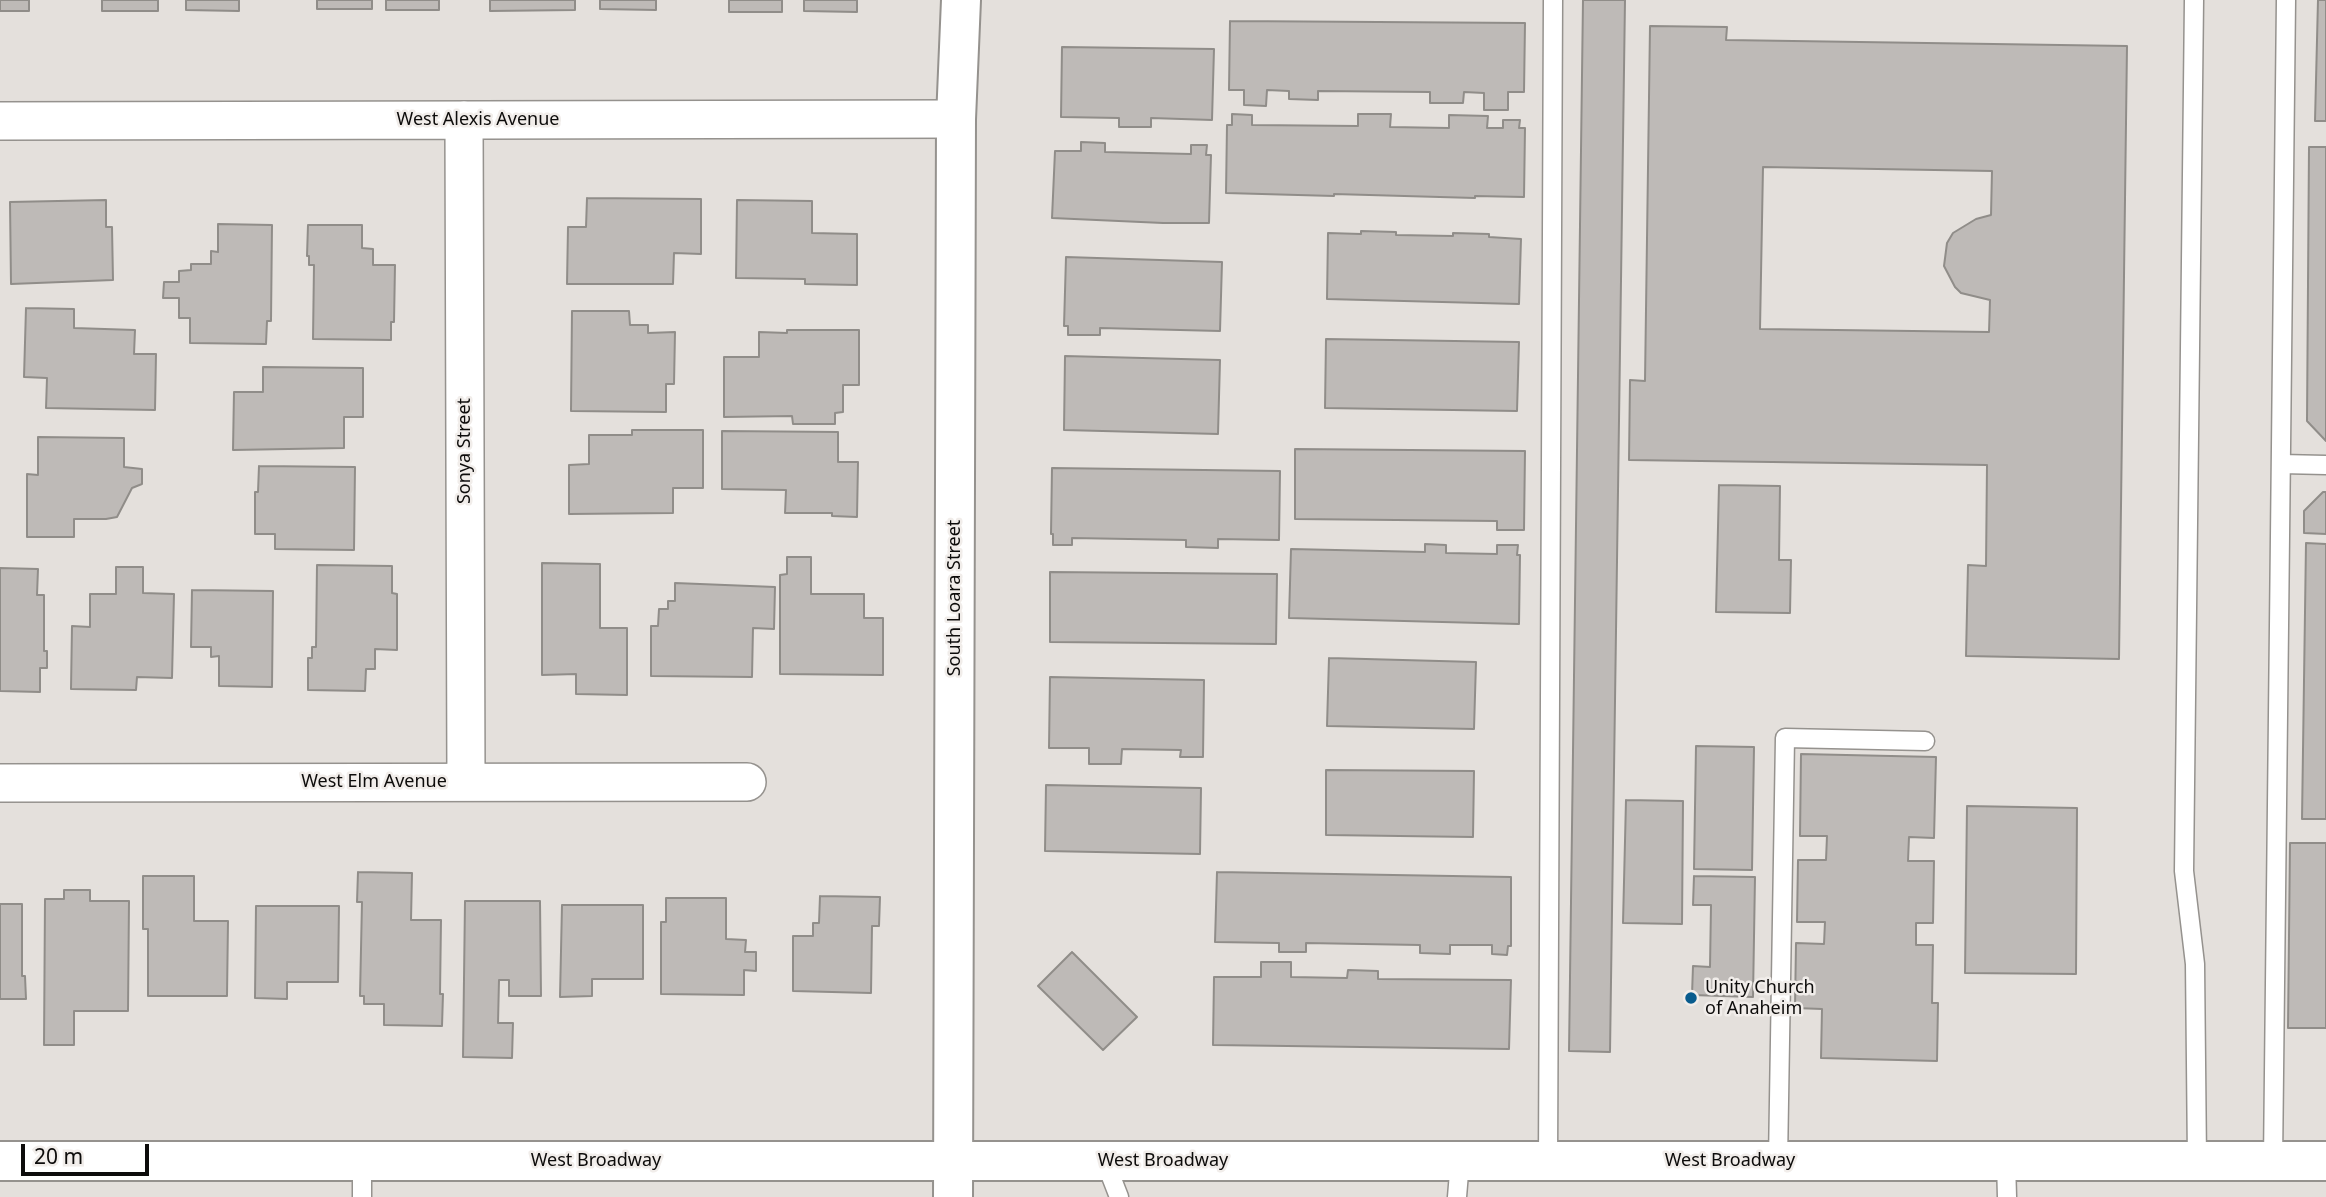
<!DOCTYPE html>
<html>
<head>
<meta charset="utf-8">
<style>
  body { margin:0 }
  #map { position:relative; width:2326px; height:1197px; overflow:hidden; background:#e4e0dc; font-family:"Noto Sans",sans-serif }
  canvas { display:block }
  .scale { position:absolute; left:21px; top:1144px; width:128px; height:32px; box-sizing:border-box; border:4px solid #0d0c0b; border-top:0; padding-left:9px; font-size:21px; line-height:24px; white-space:nowrap; color:#0d0c0b; -webkit-text-stroke:5px #f1edea; paint-order:stroke }
</style>
</head>
<body>
<div id="map">
<canvas width="2326" height="1197"></canvas>
<div class="scale">20 m</div>
</div>
<script>
const ctx = document.querySelector('canvas').getContext('2d');
ctx.lineJoin = 'round';
function paint(path, color) { ctx.fillStyle = color; ctx.fill(path, 'evenodd'); }
const shape = rows => new Path2D(rows.map(r => 'M' + r).join(''));
function strokePath(path, color, width, dash) { ctx.strokeStyle = color; ctx.lineWidth = width; ctx.lineCap = dash ? 'butt' : 'round'; ctx.setLineDash(dash || []); ctx.stroke(path); }
function label(font, color, halo, rows, align = 'center') {
  ctx.font = font + ' "Noto Sans",sans-serif'; ctx.lineWidth = 5; ctx.setLineDash([]); ctx.textBaseline = 'middle'; ctx.strokeStyle = halo; ctx.fillStyle = color; for (const [text, x, y, turn = 0] of rows) {
    ctx.save(); ctx.translate(x, y); ctx.rotate((+turn || 0) * Math.PI / 180); ctx.textAlign = isNaN(turn) ? turn : align; if (halo) ctx.strokeText(text, 0, 0); ctx.fillText(text, 0, 0); ctx.restore();
  }
}
const building = shape([
  [0,0,29,0,29,11,0,11,0,0],
  [102,0,158,0,158,11,102,11,102,0],
  [186,0,239,0,239,11,186,10,186,0],
  [317,0,372,0,372,9,317,9,317,0],
  [386,0,439,0,439,10,386,10,386,0],
  [490,0,575,0,575,10,490,11,490,0],
  [600,0,656,0,656,10,600,9,600,0],
  [729,0,782,0,782,12,729,12,729,0],
  [804,0,857,0,857,12,804,11,804,0],
  [1583,0,1625,0,1610,1052,1569,1051,1583,0],
  [2318,0,2326,0,2326,121,2315,121,2318,0],
  [1230,21,1525,23,1524,92,1508,92,1508,110,1484,110,1484,93,1464,92,1463,103,1430,103,1430,92,1318,91,1318,100,1289,99,1289,91,1267,90,1266,106,1244,105,1244,90,1229,90,1230,21],
  [1650,26,1727,27,1726,40,2127,46,2119,659,1966,656,1968,565,1986,566,1987,465,1629,460,1630,380,1645,381,1650,26],
  [1763,167,1992,171,1991,215,1976,219,1953,233,1947,243,1944,266,1955,287,1961,293,1990,300,1989,332,1760,329,1763,167],
  [1062,47,1214,49,1212,120,1151,118,1151,127,1119,127,1119,118,1061,117,1062,47],
  [1232,114,1252,115,1252,125,1358,126,1358,114,1391,114,1390,127,1449,128,1449,115,1488,116,1487,128,1503,128,1503,120,1520,120,1519,128,1525,128,1524,197,1475,196,1475,198,1334,194,1334,196,1226,193,1227,125,1232,125,1232,114],
  [1081,142,1105,143,1105,152,1191,154,1191,145,1207,145,1206,155,1211,155,1209,223,1163,223,1052,218,1055,151,1081,151,1081,142],
  [2309,147,2326,147,2326,441,2307,421,2309,147],
  [587,198,701,199,701,254,674,253,673,284,567,284,568,227,586,227,587,198],
  [106,200,106,227,112,227,113,280,11,284,10,202,106,200],
  [737,200,812,201,812,233,857,234,857,285,805,284,805,279,736,278,737,200],
  [218,224,272,225,271,321,267,321,266,344,190,343,190,318,179,318,179,298,163,298,164,282,179,282,179,271,191,270,191,264,211,264,211,251,218,252,218,224],
  [308,225,362,225,362,248,373,249,373,265,395,265,394,322,391,322,391,340,313,339,314,265,309,265,309,256,307,256,308,225],
  [1361,231,1396,232,1396,235,1453,236,1453,233,1489,234,1489,237,1521,239,1519,304,1327,299,1328,233,1361,234,1361,231],
  [1066,257,1222,262,1220,331,1100,328,1100,335,1068,335,1068,326,1064,326,1066,257],
  [26,308,74,309,74,328,135,330,134,354,156,354,155,410,46,408,47,378,24,377,26,308],
  [572,311,629,311,630,325,648,325,648,333,675,332,674,384,666,384,666,412,571,411,572,311],
  [787,330,859,330,859,385,843,385,843,412,835,413,835,424,793,424,792,416,724,417,724,357,759,357,759,332,787,333,787,330],
  [1326,339,1519,342,1517,411,1325,408,1326,339],
  [1065,356,1220,360,1218,434,1064,430,1065,356],
  [263,367,363,368,363,417,344,417,344,448,233,450,234,392,263,392,263,367],
  [632,430,703,430,703,488,673,488,673,513,569,514,569,465,589,464,589,435,632,435,632,430],
  [722,431,838,432,838,462,858,462,857,517,832,516,832,513,785,513,786,490,722,489,722,431],
  [38,437,124,438,124,467,142,469,142,484,132,488,117,517,106,519,74,519,74,537,27,537,27,474,38,475,38,437],
  [1295,449,1525,451,1524,530,1497,530,1497,521,1295,519,1295,449],
  [259,466,355,467,354,550,275,549,275,534,255,534,255,492,258,492,259,466],
  [1052,468,1280,471,1279,540,1218,539,1218,548,1186,547,1186,540,1072,538,1072,545,1053,545,1053,534,1051,534,1052,468],
  [1719,485,1780,486,1779,560,1791,560,1790,613,1716,612,1719,485],
  [2323,492,2326,492,2326,534,2304,533,2304,511,2323,492],
  [2306,543,2326,544,2326,819,2302,819,2306,543],
  [1425,544,1446,545,1446,553,1497,554,1497,545,1518,545,1517,555,1520,555,1519,624,1289,618,1291,549,1425,552,1425,544],
  [787,557,811,557,811,594,864,594,864,618,883,618,883,675,780,674,780,575,787,574,787,557],
  [542,563,600,564,600,628,627,628,627,695,576,694,576,674,542,675,542,563],
  [317,565,392,566,392,593,397,594,397,650,375,649,375,669,366,669,365,691,308,690,308,658,312,658,312,647,316,647,317,565],
  [116,567,143,567,143,593,174,594,172,678,137,677,136,690,71,689,72,626,90,627,90,594,116,594,116,567],
  [0,568,38,569,37,595,44,595,44,651,47,651,47,668,40,668,40,692,0,691,0,568],
  [1050,572,1277,574,1276,644,1050,642,1050,572],
  [675,583,775,587,774,629,753,628,752,677,651,676,651,626,658,626,659,609,668,609,668,601,675,601,675,583],
  [192,590,273,591,272,687,219,686,219,656,211,657,211,647,191,647,192,590],
  [1329,658,1476,662,1474,729,1327,726,1329,658],
  [1050,677,1204,680,1203,757,1180,757,1181,750,1122,749,1121,764,1089,764,1089,748,1049,748,1050,677],
  [1696,746,1754,747,1752,870,1694,869,1696,746],
  [1801,754,1936,757,1934,838,1909,837,1908,861,1934,861,1933,923,1916,923,1916,945,1933,945,1932,1003,1938,1003,1937,1061,1821,1058,1822,1009,1795,1008,1796,943,1824,944,1825,922,1797,922,1798,860,1826,860,1827,836,1800,836,1801,754],
  [1326,770,1474,771,1473,837,1326,835,1326,770],
  [1046,785,1201,788,1200,854,1045,851,1046,785],
  [1626,800,1683,801,1682,924,1623,923,1626,800],
  [1967,806,2077,808,2076,974,1965,973,1967,806],
  [2290,843,2326,843,2326,1028,2288,1028,2290,843],
  [358,872,412,873,411,920,441,920,440,994,443,994,442,1026,384,1025,384,1004,364,1004,364,996,360,996,362,902,357,902,358,872],
  [1217,872,1511,877,1511,946,1508,946,1507,955,1492,954,1492,945,1450,945,1450,954,1420,953,1420,945,1306,943,1306,952,1279,952,1279,943,1215,942,1217,872],
  [143,876,194,876,194,921,228,921,227,996,148,996,148,929,143,929,143,876],
  [1694,876,1755,877,1753,997,1692,995,1693,966,1710,967,1711,905,1693,905,1694,876],
  [64,890,90,890,90,901,129,901,128,1011,74,1011,74,1045,44,1045,45,899,64,899,64,890],
  [820,896,880,897,879,926,872,926,871,993,793,991,793,936,813,936,813,923,819,923,820,896],
  [666,898,726,898,726,939,746,940,745,952,756,952,756,971,744,970,744,995,661,994,661,922,666,922,666,898],
  [465,901,540,901,541,996,509,996,509,980,499,980,498,1023,513,1023,512,1058,463,1057,465,901],
  [0,904,22,904,22,976,25,976,26,999,0,999,0,904],
  [562,905,643,905,643,979,592,979,592,996,560,997,562,905],
  [256,906,339,906,338,982,287,982,287,999,255,998,256,906],
  [1072,952,1137,1017,1103,1050,1038,986,1072,952],
  [1261,962,1291,962,1291,977,1347,978,1348,970,1378,971,1378,979,1511,980,1509,1049,1213,1045,1214,977,1261,977,1261,962]
]);
paint(building, '#bebab7');
strokePath(building, '#908d89', 2);
const service = shape([
  [2194,0,2184,871,2195,964,2197,1161],
  [2281,464,2326,465],
  [362,1161,362,1197],
  [1105,1161,1119,1197],
  [1548,1161,1553,0],
  [1778,1161,1785,738,1925,741],
  [2006,1161,2007,1197],
  [2273,1161,2286,0],
  [1457,1197,1460,1161]
]);
const minor = shape([
  [464,120,466,782],
  [0,121,956,119],
  [0,783,747,782]
]);
const tertiary = shape([
  [953,1197,956,119,961,0]
]);
const secondary = shape([
  [0,1161,2326,1161]
]);
strokePath(service, '#95928e', 21);
strokePath(minor, '#95928e', 40);
strokePath(tertiary, '#95928e', 42);
strokePath(secondary, '#95928e', 42);
strokePath(service, '#fff', 18);
strokePath(minor, '#fff', 37);
strokePath(tertiary, '#fff', 38);
strokePath(secondary, '#fff', 38);
for (const [x, y, r, color] of [
  [1691,998,7,"#085b8d"]
]) { const dot = new Path2D(); dot.arc(x, y, r, 0, 2 * Math.PI); ctx.fillStyle = color; ctx.fill(dot); strokePath(dot, '#f1edea', 2.5); }
label('18px', '#0d0c0b', '#f1edea', [
  ["West Alexis Avenue",478,120],
  ["Sonya Street",465,451,-90],
  ["South Loara Street",955,598,-90],
  ["West Elm Avenue",374,782],
  ["West Broadway",596,1161],
  ["West Broadway",1163,1161],
  ["West Broadway",1730,1161]
]);
label('18px', '#0d0c0b', '#f1edea', [
  ["Unity Church",1705,988],
  ["of Anaheim",1705,1009]
], 'left');
</script>
</body>
</html>
